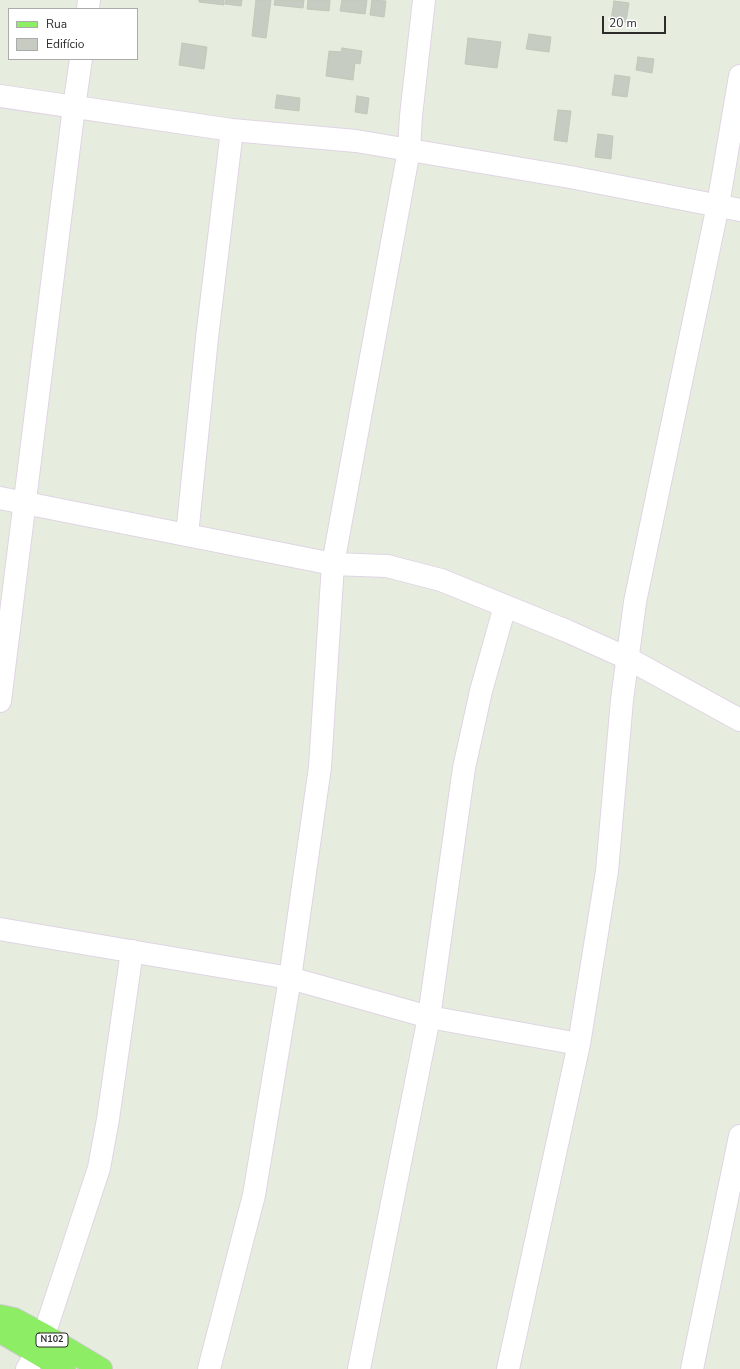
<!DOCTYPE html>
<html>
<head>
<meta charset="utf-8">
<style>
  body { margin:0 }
  #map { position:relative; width:740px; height:1369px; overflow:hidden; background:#e6eddf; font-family:"Nunito Sans",sans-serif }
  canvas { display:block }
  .legend { position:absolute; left:8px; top:8px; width:130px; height:52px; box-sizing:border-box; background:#fff; border:1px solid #ababab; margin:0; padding:5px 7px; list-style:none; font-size:12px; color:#2c2c2c }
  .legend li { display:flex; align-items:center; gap:8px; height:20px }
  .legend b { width:20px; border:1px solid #ababab }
  .scale { position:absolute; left:602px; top:16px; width:64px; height:18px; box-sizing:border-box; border:2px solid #2c2c2c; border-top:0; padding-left:5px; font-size:12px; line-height:14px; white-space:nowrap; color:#2c2c2c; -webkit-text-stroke:3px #fff; paint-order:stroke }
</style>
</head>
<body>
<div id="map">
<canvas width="740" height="1369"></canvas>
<ul class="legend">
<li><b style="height:5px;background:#8ded64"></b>Rua</li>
<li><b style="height:11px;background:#c6ccc1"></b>Edifício</li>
</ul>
<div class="scale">20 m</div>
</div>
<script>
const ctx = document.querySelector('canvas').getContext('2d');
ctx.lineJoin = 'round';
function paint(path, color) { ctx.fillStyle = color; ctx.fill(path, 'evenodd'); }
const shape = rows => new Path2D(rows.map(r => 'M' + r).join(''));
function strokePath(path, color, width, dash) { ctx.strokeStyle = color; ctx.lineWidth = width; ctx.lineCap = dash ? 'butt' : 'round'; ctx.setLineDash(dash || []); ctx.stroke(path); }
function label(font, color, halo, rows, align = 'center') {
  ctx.font = font + ' "Nunito Sans",sans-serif'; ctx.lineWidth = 4; ctx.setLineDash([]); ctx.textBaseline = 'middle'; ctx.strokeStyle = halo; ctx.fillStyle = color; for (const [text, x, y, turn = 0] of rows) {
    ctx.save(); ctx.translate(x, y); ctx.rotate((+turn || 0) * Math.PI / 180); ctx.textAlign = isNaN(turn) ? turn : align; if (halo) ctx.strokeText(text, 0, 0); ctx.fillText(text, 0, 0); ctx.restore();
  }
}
const building = shape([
  [199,0,224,0,224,5,199,2,199,0],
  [226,0,242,0,241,6,225,4,226,0],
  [256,0,271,0,266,38,252,36,256,0],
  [275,0,304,0,303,8,274,5,275,0],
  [308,0,330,0,329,11,307,9,308,0],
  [342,0,367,0,365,14,340,11,342,0],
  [372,0,386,1,384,17,370,15,372,0],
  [614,1,629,3,626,22,611,20,614,1],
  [529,34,551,37,549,52,526,49,529,34],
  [468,38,501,42,497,68,465,64,468,38],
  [182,43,207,47,204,69,179,65,182,43],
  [342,48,362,51,360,64,355,63,353,80,326,76,329,51,341,52,342,48],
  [638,57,654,59,652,73,636,70,638,57],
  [615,75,630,77,627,97,612,95,615,75],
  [277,95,300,98,299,111,275,108,277,95],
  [357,96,369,98,367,114,355,112,357,96],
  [558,110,571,111,567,142,554,140,558,110],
  [598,134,613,136,611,159,595,157,598,134]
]);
paint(building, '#c6ccc1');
strokePath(building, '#bfc9b8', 1);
const minor = shape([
  [88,9,89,0],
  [0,96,232,130,356,141,570,177,740,210],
  [0,498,333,564,387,566,441,580,567,631,627,658,740,720],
  [187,535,207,338,232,130],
  [0,701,74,107,81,59],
  [0,929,290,978,429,1017,579,1044],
  [27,1369,37,1353,44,1335,99,1168,108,1119,132,951],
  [209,1369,254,1195,290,978,320,767,333,564,409,150,411,116,424,0],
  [359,1369,429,1017,464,768,481,691,505,606],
  [508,1369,579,1044,607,871,622,700,635,602,718,205,740,76],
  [692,1369,740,1136]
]);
const primary = shape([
  [0,1316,14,1319,44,1335,101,1369],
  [0,1330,6,1335,64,1369]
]);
strokePath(minor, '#e0d4e4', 24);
strokePath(primary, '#ccc', 24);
strokePath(minor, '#fff', 22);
strokePath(primary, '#8ded64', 22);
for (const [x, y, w] of [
  [52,1340,32]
]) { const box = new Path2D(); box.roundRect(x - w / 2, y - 7, w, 14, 3); ctx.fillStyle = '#fff'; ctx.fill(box); strokePath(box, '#2c2c2c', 1); }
label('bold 9px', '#2c2c2c', null, [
  ["N102",52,1340]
]);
</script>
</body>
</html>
